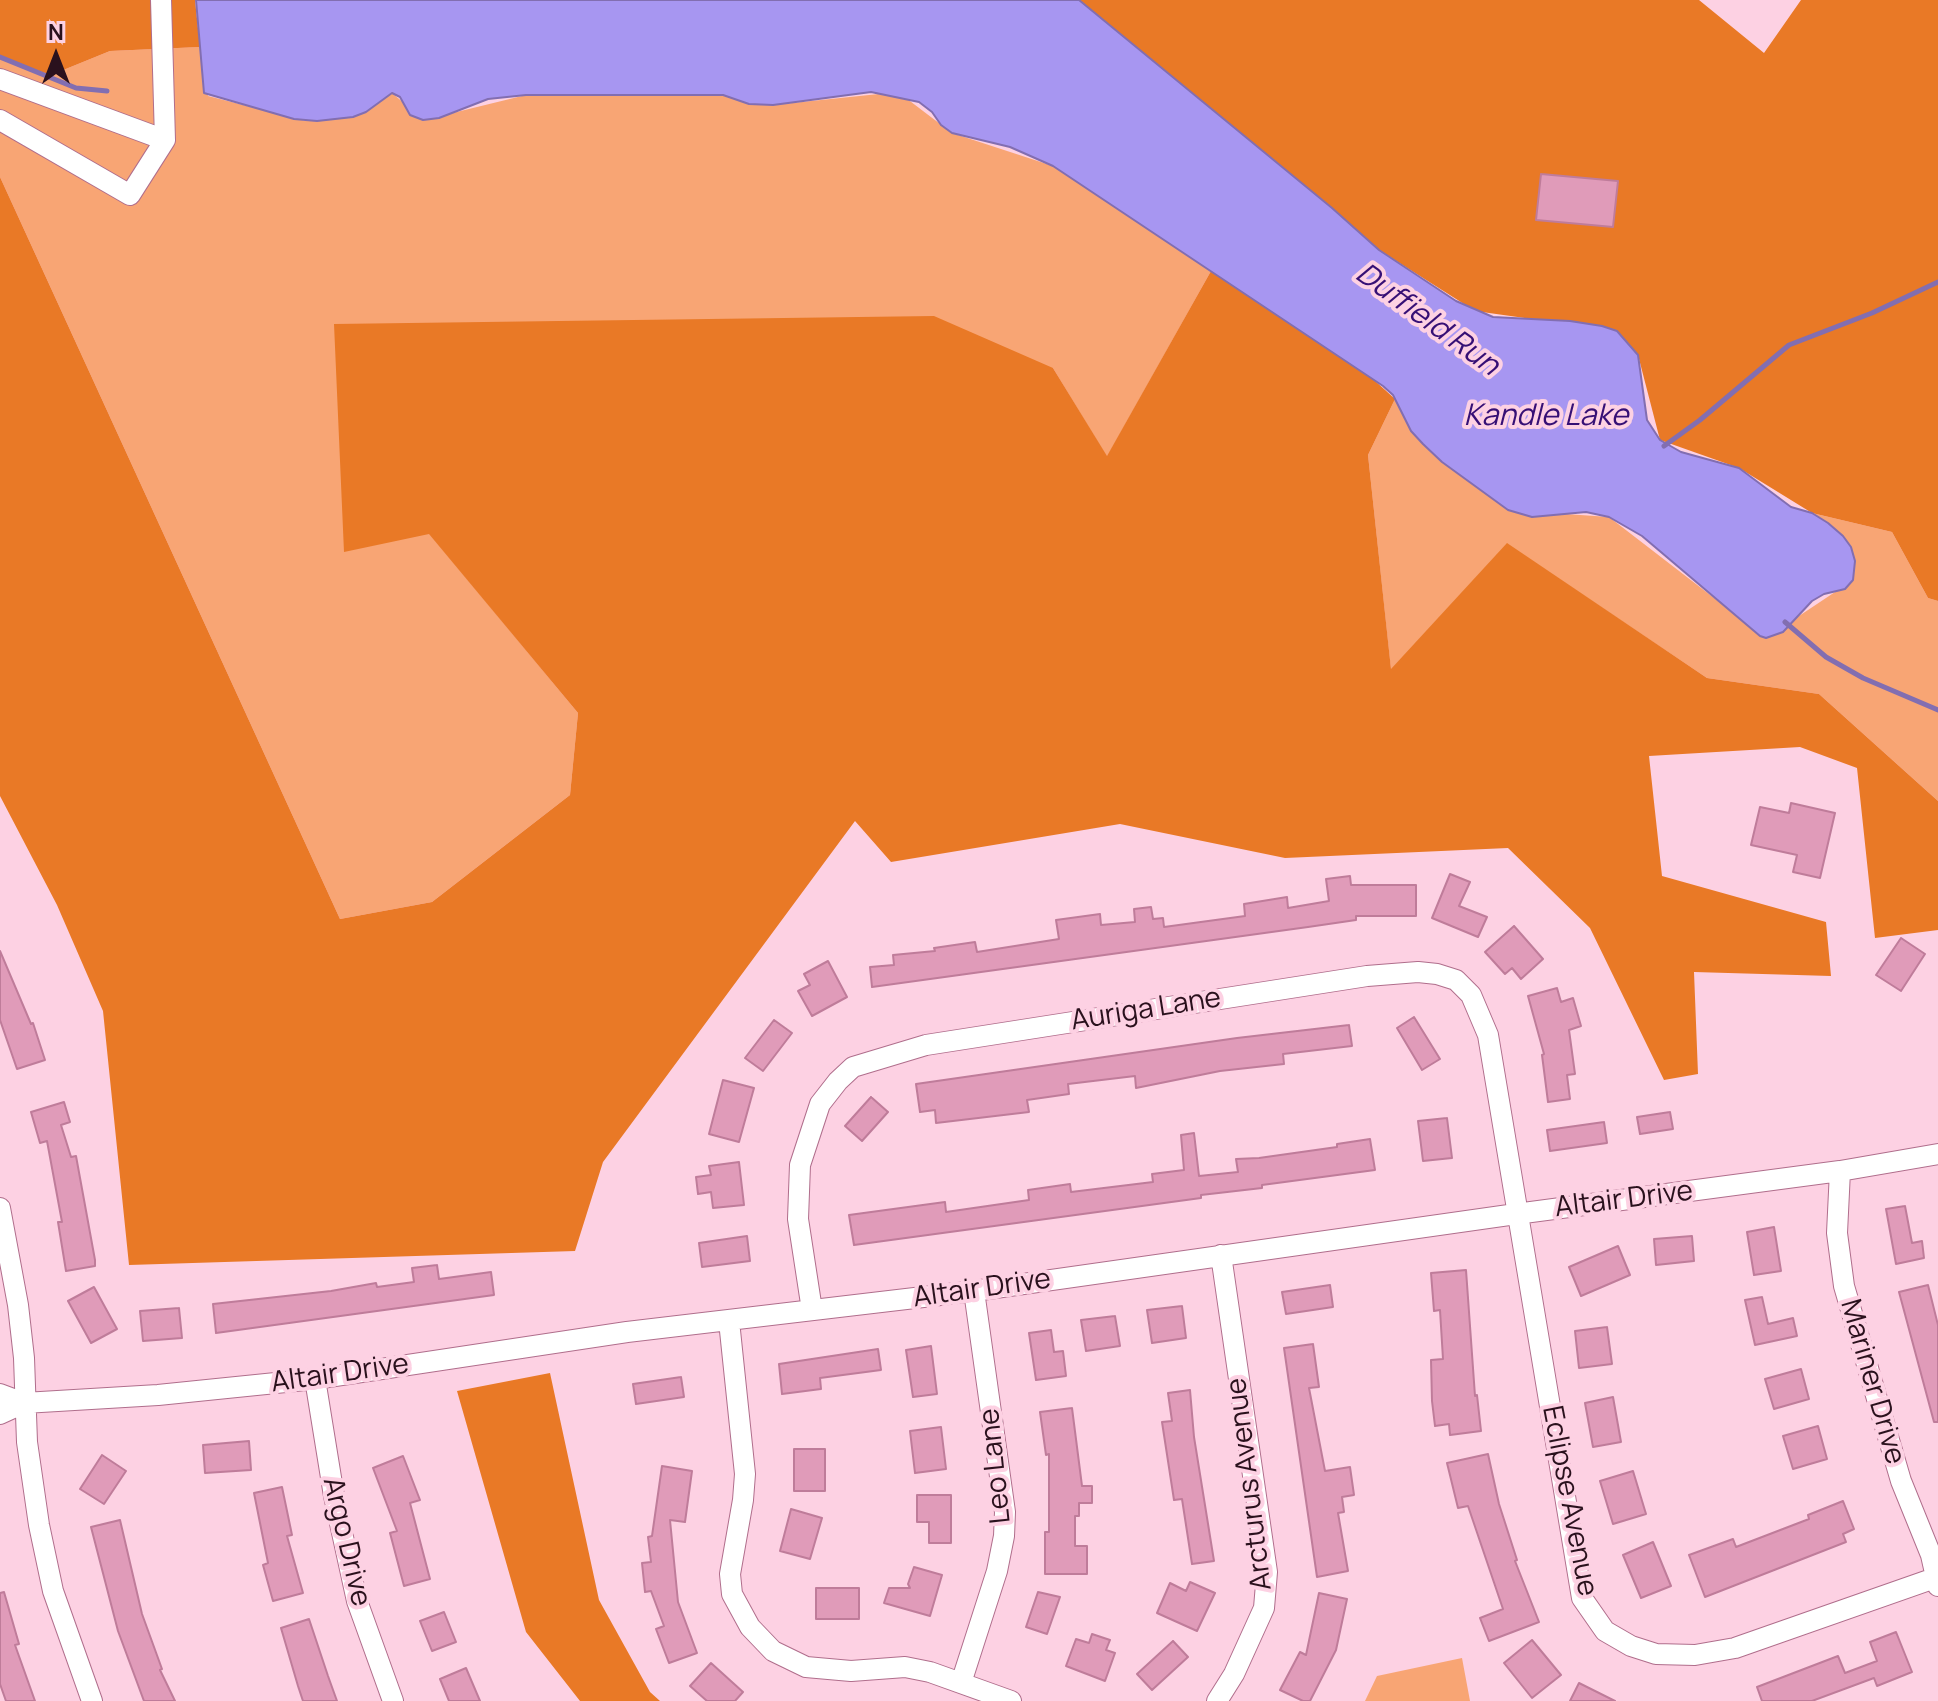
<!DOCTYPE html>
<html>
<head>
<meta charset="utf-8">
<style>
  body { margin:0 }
  #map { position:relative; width:1938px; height:1701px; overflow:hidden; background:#fdd1e3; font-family:Manrope,sans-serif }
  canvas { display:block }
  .north { position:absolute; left:16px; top:16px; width:80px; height:80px; -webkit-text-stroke:6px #fdd1e3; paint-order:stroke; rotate:0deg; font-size:22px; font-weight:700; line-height:32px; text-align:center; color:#2a111d }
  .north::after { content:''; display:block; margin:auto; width:28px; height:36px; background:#2a111d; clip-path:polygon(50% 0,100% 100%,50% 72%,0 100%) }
</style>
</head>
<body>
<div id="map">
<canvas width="1938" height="1701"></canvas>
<div class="north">N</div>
</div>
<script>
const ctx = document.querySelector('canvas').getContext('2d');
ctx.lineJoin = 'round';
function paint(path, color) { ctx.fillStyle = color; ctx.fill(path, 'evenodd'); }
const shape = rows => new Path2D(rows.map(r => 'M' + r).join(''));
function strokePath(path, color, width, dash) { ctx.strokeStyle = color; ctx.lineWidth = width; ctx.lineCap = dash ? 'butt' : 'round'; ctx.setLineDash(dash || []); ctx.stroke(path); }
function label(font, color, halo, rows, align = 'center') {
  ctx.font = font + ' Manrope,sans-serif'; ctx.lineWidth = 8; ctx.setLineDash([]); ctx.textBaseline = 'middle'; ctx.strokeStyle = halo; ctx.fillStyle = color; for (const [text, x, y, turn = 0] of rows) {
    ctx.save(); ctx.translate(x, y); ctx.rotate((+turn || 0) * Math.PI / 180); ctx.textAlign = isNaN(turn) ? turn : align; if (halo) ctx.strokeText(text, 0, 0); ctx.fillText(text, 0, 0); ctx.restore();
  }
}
paint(shape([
  [200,47,208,96,306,121,392,93,424,120,526,95,723,95,773,105,898,92,952,133,1053,166,1211,271,1107,457,1053,368,345,551,429,533,578,713,570,795,432,902,340,919,0,177,0,58,51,75,110,51],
  [1395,399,1423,444,1508,510,1609,517,1766,638,1853,580,1828,523,1812,513,1892,532,1928,598,1938,601,1938,801,1819,694,1707,678,1507,544,1391,670,1368,455],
  [1462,1658,1470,1701,1365,1701,1377,1676]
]), '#f8a574');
paint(shape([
  [0,0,195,0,200,47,110,51,51,75,0,58],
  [1078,0,1699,0,1764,53,1801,0,1938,0,1938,601,1928,598,1892,532,1812,513,1739,468,1660,440,1638,355,1617,331,1475,311,1379,250],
  [0,177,340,919,432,902,570,795,578,713,429,534,344,552,334,324,934,316,1053,368,1107,456,1211,271,1373,379,1395,399,1368,455,1391,669,1507,543,1707,678,1819,694,1938,801,1938,930,1875,938,1857,768,1800,747,1649,756,1662,876,1826,922,1831,976,1694,972,1698,1074,1664,1080,1590,928,1508,848,1285,858,1120,824,891,862,855,821,603,1162,575,1251,129,1265,103,1011,57,905,0,796],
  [550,1373,599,1600,650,1692,660,1701,580,1701,526,1632,457,1391]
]), '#e97926');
const water = shape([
  [196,0,1079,0,1332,208,1379,250,1456,301,1493,317,1570,321,1602,326,1617,331,1638,355,1647,420,1660,440,1681,452,1739,468,1791,507,1812,513,1828,523,1843,536,1851,547,1855,561,1853,580,1845,589,1824,594,1812,601,1783,632,1766,638,1760,636,1642,536,1609,517,1586,512,1532,517,1508,510,1442,462,1423,444,1411,431,1393,395,1383,386,1053,166,1010,147,952,133,941,125,932,112,919,102,871,92,773,105,749,104,723,95,526,95,488,99,439,118,423,120,410,115,400,97,392,93,366,112,353,117,317,121,294,119,204,93,196,0]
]);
paint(water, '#a796f1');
strokePath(water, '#826eb1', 2);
strokePath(shape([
  [0,57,76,88,107,91],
  [1664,446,1700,420,1789,345,1872,313,1938,282],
  [1785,622,1826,657,1863,678,1938,710]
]), '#826eb1', 5);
const building = shape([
  [1541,174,1618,181,1613,227,1536,220,1541,174],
  [1791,803,1835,813,1820,878,1793,872,1797,855,1751,845,1760,807,1789,813,1791,803],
  [1450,874,1470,882,1459,906,1487,917,1478,937,1432,918,1450,874],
  [1350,876,1351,885,1416,885,1416,916,1356,916,1356,920,1308,927,872,987,870,967,894,965,893,955,935,951,934,948,975,942,977,952,1059,939,1056,920,1100,914,1101,925,1135,922,1134,909,1151,907,1153,919,1163,918,1164,927,1245,916,1244,904,1287,897,1288,908,1329,901,1326,879,1350,876],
  [1514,926,1543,959,1521,979,1512,968,1505,974,1485,952,1514,926],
  [1901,938,1925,954,1901,991,1876,975,1901,938],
  [0,951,31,1024,33,1023,45,1060,17,1069,0,1020,0,951],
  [828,961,847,997,812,1016,798,991,810,985,804,974,828,961],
  [1557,988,1561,1002,1573,998,1581,1026,1569,1030,1575,1074,1567,1075,1570,1099,1548,1102,1542,1055,1544,1054,1528,996,1557,988],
  [1414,1017,1440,1059,1422,1070,1397,1028,1414,1017],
  [774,1020,792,1033,763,1071,745,1058,774,1020],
  [1349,1025,1352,1046,1283,1054,1284,1064,1220,1071,1136,1088,1135,1076,1068,1084,1069,1094,1027,1100,1029,1112,936,1123,935,1110,920,1112,916,1084,1237,1038,1349,1025],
  [723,1080,754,1088,739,1142,709,1134,723,1080],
  [871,1097,888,1112,862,1141,845,1126,871,1097],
  [64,1102,70,1122,61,1125,71,1157,76,1156,95,1260,95,1266,66,1271,58,1222,62,1222,47,1141,40,1143,31,1112,64,1102],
  [1670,1112,1673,1129,1640,1134,1637,1117,1670,1112],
  [1447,1118,1452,1158,1423,1161,1418,1121,1447,1118],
  [1604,1122,1607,1143,1550,1151,1547,1130,1604,1122],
  [1194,1133,1199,1176,1238,1172,1236,1159,1259,1158,1337,1147,1337,1144,1370,1139,1375,1170,1262,1185,1262,1188,1201,1195,1201,1198,854,1245,849,1215,945,1202,946,1212,1029,1200,1028,1190,1070,1184,1071,1192,1153,1182,1152,1174,1184,1170,1181,1135,1194,1133],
  [739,1162,744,1205,713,1208,711,1192,698,1194,696,1177,711,1175,709,1166,739,1162],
  [1905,1206,1912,1243,1922,1241,1924,1258,1896,1264,1886,1209,1905,1206],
  [1774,1227,1781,1271,1754,1275,1747,1232,1774,1227],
  [747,1236,750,1261,702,1267,699,1243,747,1236],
  [1692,1236,1694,1261,1656,1265,1654,1239,1692,1236],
  [1618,1246,1630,1275,1581,1296,1569,1267,1618,1246],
  [437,1265,439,1279,491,1272,494,1295,216,1333,213,1304,331,1291,376,1283,377,1287,414,1282,412,1268,437,1265],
  [1466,1270,1475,1396,1477,1395,1481,1431,1450,1435,1449,1424,1435,1426,1432,1401,1431,1360,1443,1359,1440,1310,1434,1311,1431,1273,1466,1270],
  [1330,1285,1333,1307,1286,1314,1282,1292,1330,1285],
  [1928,1285,1938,1325,1938,1422,1934,1422,1899,1292,1928,1285],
  [94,1287,117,1329,91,1343,68,1301,94,1287],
  [1762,1297,1768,1324,1793,1318,1797,1336,1755,1345,1745,1300,1762,1297],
  [1182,1306,1186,1338,1152,1343,1147,1310,1182,1306],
  [179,1308,182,1338,143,1341,140,1311,179,1308],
  [1115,1316,1120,1346,1086,1351,1081,1320,1115,1316],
  [1607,1327,1612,1364,1579,1368,1575,1331,1607,1327],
  [1051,1330,1054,1352,1063,1351,1066,1376,1036,1380,1029,1333,1051,1330],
  [1313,1344,1319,1387,1309,1388,1325,1471,1350,1467,1354,1495,1342,1497,1344,1512,1338,1513,1348,1571,1317,1577,1284,1348,1313,1344],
  [931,1346,937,1394,913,1397,906,1350,931,1346],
  [878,1349,881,1370,820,1378,821,1389,782,1394,779,1364,878,1349],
  [1801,1369,1809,1399,1774,1409,1765,1379,1801,1369],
  [681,1377,684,1397,636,1404,633,1384,681,1377],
  [1190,1390,1194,1437,1214,1561,1192,1564,1182,1499,1174,1500,1162,1422,1172,1421,1168,1393,1190,1390],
  [1613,1397,1621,1442,1593,1447,1585,1403,1613,1397],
  [1072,1408,1082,1486,1092,1486,1092,1503,1079,1503,1079,1516,1075,1516,1075,1546,1087,1546,1087,1574,1045,1574,1045,1532,1049,1532,1049,1454,1046,1455,1040,1412,1072,1408],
  [1818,1426,1827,1459,1793,1469,1783,1436,1818,1426],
  [941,1427,946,1469,915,1473,910,1431,941,1427],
  [249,1441,251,1470,205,1473,203,1445,249,1441],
  [794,1449,825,1449,825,1491,794,1491,794,1449],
  [1488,1454,1499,1504,1517,1560,1515,1561,1539,1622,1489,1641,1480,1618,1503,1609,1468,1506,1458,1508,1447,1463,1488,1454],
  [102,1455,126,1471,104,1504,80,1489,102,1455],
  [403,1456,420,1500,410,1503,430,1579,404,1586,390,1533,397,1531,373,1468,403,1456],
  [662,1466,692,1471,685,1522,670,1520,678,1602,697,1653,669,1663,656,1629,664,1626,651,1591,645,1592,642,1563,651,1562,648,1537,652,1536,662,1466],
  [1633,1471,1646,1514,1613,1524,1600,1481,1633,1471],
  [282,1487,292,1535,287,1536,303,1593,273,1601,263,1565,268,1563,254,1493,282,1487],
  [917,1495,951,1495,951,1543,929,1543,929,1522,917,1522,917,1495],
  [1843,1501,1854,1529,1843,1534,1846,1542,1705,1597,1689,1555,1733,1539,1736,1547,1809,1519,1808,1515,1843,1501],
  [791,1509,822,1518,810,1559,780,1551,791,1509],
  [120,1520,142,1614,162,1669,160,1670,175,1701,144,1701,118,1631,91,1527,120,1520],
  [1653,1542,1671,1586,1641,1598,1623,1555,1653,1542],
  [914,1567,942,1575,930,1616,884,1603,889,1588,910,1588,908,1584,914,1567],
  [1190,1582,1215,1593,1197,1631,1157,1613,1170,1583,1186,1591,1190,1582],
  [816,1588,859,1588,859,1619,816,1619,816,1588],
  [4,1592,19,1644,15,1645,35,1701,6,1701,0,1684,0,1593,4,1592],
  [1038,1592,1060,1597,1047,1634,1026,1627,1038,1592],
  [1319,1593,1347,1599,1336,1650,1310,1701,1303,1701,1280,1690,1300,1652,1306,1655,1319,1593],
  [444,1612,456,1642,432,1651,420,1621,444,1612],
  [309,1619,328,1676,337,1701,303,1701,298,1686,281,1628,309,1619],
  [1896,1632,1912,1672,1877,1686,1874,1678,1812,1701,1762,1701,1757,1687,1838,1656,1845,1673,1877,1661,1870,1642,1896,1632],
  [1092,1634,1110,1640,1106,1650,1115,1653,1105,1681,1066,1666,1076,1639,1089,1643,1092,1634],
  [1532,1640,1561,1675,1532,1698,1504,1663,1532,1640],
  [1173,1641,1188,1657,1152,1690,1137,1674,1173,1641],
  [711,1663,743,1692,735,1701,707,1701,690,1686,711,1663],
  [466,1668,480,1701,449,1701,440,1679,466,1668],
  [1579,1683,1615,1701,1570,1701,1579,1683]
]);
paint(building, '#e09bb9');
strokePath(building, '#bf7c9a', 2);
const minor = shape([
  [0,79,165,140],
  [0,120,130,195,165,140,161,0],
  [1840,1171,1837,1233,1844,1286,1901,1481,1931,1555,1938,1586],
  [0,1208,18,1305,24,1358,27,1442,39,1525,53,1591,92,1701],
  [812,1310,798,1219,800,1165,820,1104,838,1081,853,1067,926,1045,1367,976,1418,972,1437,974,1456,980,1471,995,1488,1035,1582,1598,1605,1631,1631,1646,1656,1654,1695,1655,1735,1648,1935,1578],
  [729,1321,745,1474,743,1500,730,1574,732,1594,750,1627,773,1651,806,1667,851,1671,905,1667,930,1672,1011,1701],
  [315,1379,334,1496,357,1601,393,1701],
  [0,1394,24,1403],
  [0,1414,24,1403,158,1395,315,1379,627,1332,974,1291,1516,1214,1840,1171,1938,1154],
  [961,1683,997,1571,1004,1536,1005,1512,974,1291],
  [1217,1701,1234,1674,1264,1608,1267,1572,1221,1255]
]);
strokePath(minor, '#b06e8c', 22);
strokePath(minor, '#fff', 20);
label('28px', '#2a111d', '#fdd1e3', [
  ["Auriga Lane",1146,1010,-9],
  ["Altair Drive",1624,1200,-7],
  ["Altair Drive",982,1289,-8],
  ["Altair Drive",340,1374,-8],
  ["Mariner Drive",1872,1382,74],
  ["Leo Lane",996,1466,-96],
  ["Arcturus Avenue",1250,1484,-97],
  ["Eclipse Avenue",1569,1501,79],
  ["Argo Drive",346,1542,77]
]);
label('italic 30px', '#360f75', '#fdd1e3', [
  ["Duffield Run",1427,320,36],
  ["Kandle Lake",1546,417]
]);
</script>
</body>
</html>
